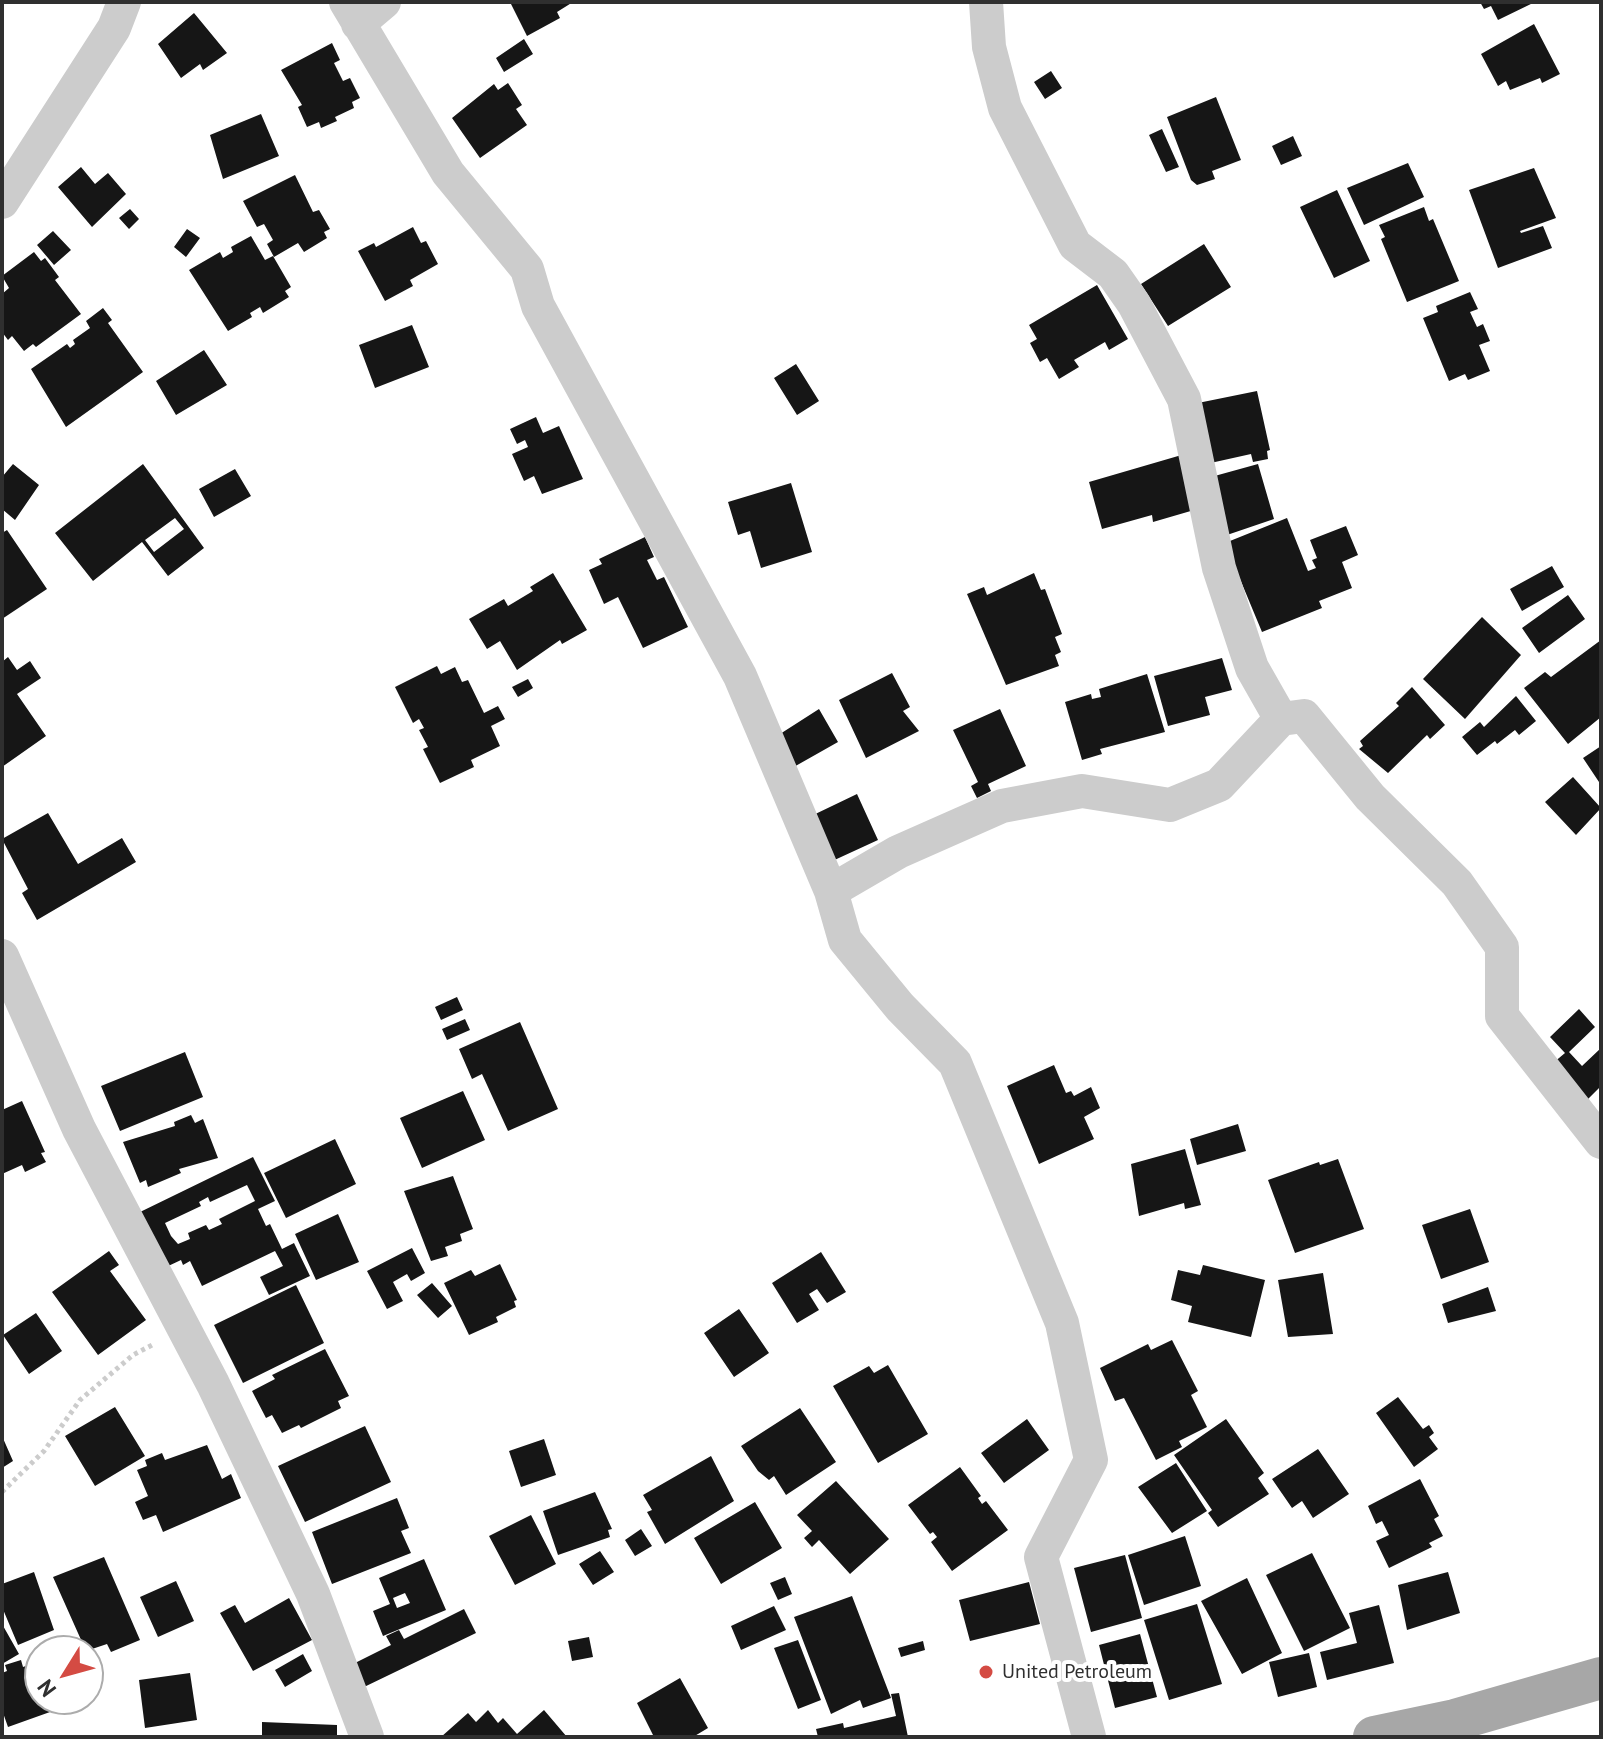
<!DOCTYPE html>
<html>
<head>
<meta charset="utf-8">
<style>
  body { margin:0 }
  #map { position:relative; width:1603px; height:1739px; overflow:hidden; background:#fff; font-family:"PT Sans",sans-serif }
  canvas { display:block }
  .frame { position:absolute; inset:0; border:4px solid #2f2f2f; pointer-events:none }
  .north { position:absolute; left:24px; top:1635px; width:80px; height:80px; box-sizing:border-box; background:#fff; border:2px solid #acacac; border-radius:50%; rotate:233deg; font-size:22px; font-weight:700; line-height:32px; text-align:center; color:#2f2f2f }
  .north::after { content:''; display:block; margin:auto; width:28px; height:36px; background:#d44b43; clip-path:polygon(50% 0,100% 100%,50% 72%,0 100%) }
</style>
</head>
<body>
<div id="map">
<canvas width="1603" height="1739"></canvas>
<div class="frame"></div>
<div class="north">N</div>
</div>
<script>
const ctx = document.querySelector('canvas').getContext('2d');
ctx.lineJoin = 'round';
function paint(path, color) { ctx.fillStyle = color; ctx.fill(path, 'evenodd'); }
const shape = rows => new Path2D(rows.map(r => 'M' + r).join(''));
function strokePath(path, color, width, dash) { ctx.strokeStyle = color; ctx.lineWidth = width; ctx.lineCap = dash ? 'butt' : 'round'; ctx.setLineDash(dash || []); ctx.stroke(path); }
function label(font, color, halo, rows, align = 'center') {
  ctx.font = font + ' "PT Sans",sans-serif'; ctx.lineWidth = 8; ctx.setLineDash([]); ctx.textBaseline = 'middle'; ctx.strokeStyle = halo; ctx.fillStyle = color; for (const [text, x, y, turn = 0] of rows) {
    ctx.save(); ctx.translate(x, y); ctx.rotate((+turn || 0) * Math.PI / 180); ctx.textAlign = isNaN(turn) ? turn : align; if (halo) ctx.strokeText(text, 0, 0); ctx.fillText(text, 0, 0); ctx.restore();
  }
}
paint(shape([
  [510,2,573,2,557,12,560,18,527,36],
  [1480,2,1535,2,1498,20,1491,6,1484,9],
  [194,13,227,53,203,70,200,64,181,78,158,44],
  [1534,24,1560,74,1542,83,1540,78,1510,90,1506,81,1498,86,1481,54],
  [524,39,533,54,504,72,496,58],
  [332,43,340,60,334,63,343,81,350,78,360,98,352,102,354,108,335,117,337,121,321,128,319,122,307,127,298,107,302,105,281,70],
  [1051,71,1062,88,1045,99,1034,82],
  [508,83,522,105,516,109,527,125,480,158,452,118,494,84,498,90],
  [1216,97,1241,160,1212,171,1215,179,1197,185,1191,180,1167,117],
  [261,114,279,156,223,179,210,135],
  [1162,129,1179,167,1166,172,1149,135],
  [1293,136,1302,156,1281,165,1272,146],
  [1408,163,1424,197,1364,225,1347,188],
  [81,167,95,184,108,173,126,194,92,227,58,187],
  [1534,168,1556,218,1520,231,1521,233,1543,226,1552,248,1498,268,1469,190],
  [295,175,313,212,319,210,330,229,324,232,327,238,304,252,298,243,274,257,267,244,273,240,264,224,257,227,243,201],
  [1337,190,1370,261,1334,278,1300,207],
  [1424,207,1429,221,1433,219,1459,281,1407,302,1381,239,1385,237,1379,225],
  [130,209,139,219,129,229,119,218],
  [413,227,421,243,426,241,438,264,410,280,413,286,385,301,358,251,374,243,376,247],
  [187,229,200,238,186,257,174,247],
  [53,231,71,250,54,265,37,245],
  [251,236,265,260,273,256,291,287,285,291,289,297,263,313,260,307,250,313,252,317,228,331,189,270,220,252,223,258,233,252,231,247],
  [1204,244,1231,287,1168,326,1141,284],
  [34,252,41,261,45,258,59,277,55,280,81,314,36,347,33,344,24,351,12,336,8,340,2,332,2,294,9,288,2,276],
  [1097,285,1128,339,1109,350,1105,342,1074,360,1079,367,1059,379,1047,358,1040,362,1030,343,1037,339,1029,325],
  [1470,292,1478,309,1470,312,1477,327,1483,324,1490,341,1479,345,1490,371,1468,380,1465,374,1449,381,1423,318,1438,312,1436,306],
  [103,308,112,320,108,323,143,372,66,427,31,369,67,344,70,348,75,344,73,340,90,328,86,321],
  [412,325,429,367,375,388,359,345],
  [204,350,227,385,176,415,156,381],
  [796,364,819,401,797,415,774,378],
  [1257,391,1270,450,1267,451,1268,459,1253,462,1251,454,1206,464,1193,404],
  [536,417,543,433,559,426,583,479,542,494,534,476,524,481,512,454,528,447,525,440,517,444,510,429],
  [1185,454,1201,508,1153,522,1152,515,1102,529,1089,482],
  [13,464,39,485,15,520,2,509,2,477],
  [143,464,204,548,168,576,142,542,93,581,55,533],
  [175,518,184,529,154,552,145,540],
  [1258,464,1274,519,1227,535,1211,477],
  [235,469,251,496,214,517,199,489],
  [791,483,812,552,761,568,750,531,738,535,728,502],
  [1287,518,1308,571,1316,568,1312,560,1317,558,1310,540,1346,526,1358,555,1342,562,1352,588,1319,601,1322,608,1262,632,1225,543],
  [7,530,47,589,2,619,2,533],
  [645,537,654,557,647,560,657,580,664,577,688,627,643,648,618,597,604,604,589,570,602,564,599,559],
  [1552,566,1564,587,1522,611,1510,589],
  [553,573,587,630,562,644,560,640,517,670,500,641,487,649,469,619,504,599,508,606,533,591,530,587],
  [1034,573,1041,590,1045,589,1062,634,1055,637,1061,652,1055,655,1059,666,1006,685,967,594,984,587,987,595],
  [1568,595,1585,619,1539,653,1522,628],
  [1482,617,1521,655,1465,719,1423,679],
  [1601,640,1601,717,1568,744,1524,688,1545,672,1551,677],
  [8,657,17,670,30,661,41,678,17,694,46,736,2,767,2,662],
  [1222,658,1232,690,1205,697,1210,715,1168,726,1154,676],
  [437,666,441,674,455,667,462,682,468,680,484,713,498,706,505,719,491,726,500,746,471,760,474,767,440,783,423,749,428,747,419,730,424,728,419,719,413,723,395,687],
  [892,673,910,707,903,711,919,731,866,758,839,700],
  [1147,674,1165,732,1100,749,1102,754,1082,760,1065,702,1091,694,1092,699,1101,697,1099,689],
  [528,679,533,688,518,697,512,687],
  [1412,687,1445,725,1430,739,1427,735,1388,773,1359,749,1363,746,1360,741,1399,706,1396,703],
  [1516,696,1536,721,1519,735,1515,730,1497,744,1495,741,1477,755,1462,737,1480,722,1484,727],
  [819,709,838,742,792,768,780,734],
  [1000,709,1026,766,988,784,991,791,977,798,971,786,978,782,953,730],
  [1601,746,1601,785,1583,758],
  [1573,777,1601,808,1576,835,1545,802],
  [857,794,878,840,828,863,807,818],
  [48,813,78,864,122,838,136,862,37,920,22,893,28,889,2,839],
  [457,997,463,1010,441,1020,435,1007],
  [1579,1009,1595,1027,1569,1052,1582,1066,1601,1048,1601,1086,1588,1099,1553,1063,1565,1053,1550,1037],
  [465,1019,470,1030,447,1040,442,1029],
  [520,1022,558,1109,508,1131,482,1074,472,1079,459,1049],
  [185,1052,203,1097,120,1131,101,1086],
  [1054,1065,1066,1093,1071,1091,1074,1096,1091,1087,1100,1108,1084,1117,1094,1139,1039,1164,1007,1086],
  [463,1091,485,1140,422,1168,400,1118],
  [22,1101,45,1152,41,1153,46,1162,25,1172,22,1165,2,1174,2,1110],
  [191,1115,195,1123,203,1119,218,1158,179,1169,181,1173,148,1187,146,1180,140,1183,123,1142,175,1126,174,1122],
  [1238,1124,1246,1151,1197,1165,1190,1139],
  [335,1139,356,1184,286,1218,264,1173],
  [1185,1149,1201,1205,1185,1209,1184,1203,1139,1216,1131,1164],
  [253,1157,275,1201,258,1209,266,1226,270,1224,282,1249,294,1243,310,1276,269,1295,260,1277,283,1266,275,1251,202,1286,190,1261,183,1265,181,1260,164,1268,138,1213],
  [247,1185,255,1201,219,1219,222,1224,209,1230,206,1225,188,1233,190,1239,178,1244,171,1236,165,1223,201,1206,199,1202,208,1197,210,1202],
  [1338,1159,1364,1229,1295,1253,1268,1180,1319,1162,1320,1165],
  [453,1176,473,1229,460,1234,462,1241,445,1247,448,1256,431,1261,404,1191],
  [1470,1209,1489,1262,1441,1279,1422,1225],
  [338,1214,359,1262,316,1280,295,1234],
  [412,1248,425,1273,411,1281,407,1274,393,1282,403,1301,387,1309,367,1271],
  [109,1251,119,1265,110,1271,146,1320,98,1355,52,1292],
  [821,1252,846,1292,827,1303,817,1289,809,1294,819,1310,797,1323,772,1283],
  [500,1264,517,1300,514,1301,516,1307,496,1317,498,1322,469,1335,444,1283,471,1270,475,1276],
  [1203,1265,1265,1280,1251,1337,1188,1322,1192,1306,1171,1300,1178,1270,1200,1275],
  [1323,1273,1333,1334,1288,1337,1278,1280],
  [432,1283,452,1306,438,1318,417,1295],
  [296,1285,324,1343,243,1383,214,1325],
  [1488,1287,1496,1311,1448,1323,1442,1304],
  [739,1309,769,1353,734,1377,704,1333],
  [36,1313,62,1351,29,1374,3,1335],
  [1172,1340,1198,1391,1191,1395,1207,1427,1179,1441,1182,1447,1156,1460,1124,1398,1115,1401,1100,1368,1148,1344,1151,1350],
  [325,1349,349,1396,338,1401,341,1408,301,1428,299,1425,282,1433,272,1415,266,1418,252,1391,275,1379,272,1375],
  [888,1365,928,1434,878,1463,833,1386,869,1366,874,1373],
  [1398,1397,1423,1429,1429,1425,1434,1433,1429,1437,1438,1449,1414,1467,1376,1413],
  [115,1407,145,1456,95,1486,65,1436],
  [800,1408,836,1462,786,1495,774,1476,769,1480,758,1471,741,1446],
  [1027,1419,1049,1450,1004,1483,981,1453],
  [1226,1419,1264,1473,1258,1478,1269,1494,1218,1527,1208,1513,1212,1510,1174,1455],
  [365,1426,391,1482,305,1522,278,1466],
  [2,1436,13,1461,2,1468],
  [544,1439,556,1475,521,1487,509,1451],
  [207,1445,222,1479,231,1474,241,1498,163,1532,156,1515,143,1520,135,1502,148,1496,137,1470,147,1466,145,1460,162,1453,165,1460],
  [1318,1449,1349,1494,1313,1518,1302,1501,1292,1508,1272,1479],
  [711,1456,734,1501,665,1544,647,1512,652,1510,643,1495],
  [1176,1463,1207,1511,1172,1533,1138,1487],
  [960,1467,981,1496,978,1498,982,1504,986,1501,1008,1530,952,1571,931,1542,937,1537,933,1532,930,1534,908,1505],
  [1420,1479,1439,1516,1434,1519,1443,1536,1429,1543,1432,1547,1389,1568,1376,1541,1389,1535,1382,1521,1376,1524,1368,1506],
  [836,1481,889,1539,850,1574,819,1540,812,1547,804,1538,812,1531,797,1515],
  [595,1492,612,1529,608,1530,610,1537,558,1555,543,1511],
  [397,1498,409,1528,401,1531,411,1553,332,1584,312,1532],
  [755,1502,782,1548,721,1584,694,1538],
  [531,1515,556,1564,515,1585,489,1536],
  [641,1529,652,1546,635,1556,625,1540],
  [1185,1536,1201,1586,1144,1605,1128,1555],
  [600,1551,614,1572,593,1585,579,1564],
  [1312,1553,1350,1628,1304,1651,1266,1575],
  [1125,1555,1142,1618,1091,1632,1074,1568],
  [104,1557,140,1640,111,1652,107,1644,86,1651,53,1577],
  [424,1559,446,1610,383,1636,373,1611,390,1604,379,1578],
  [405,1593,410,1603,397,1608,393,1598],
  [34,1572,54,1630,18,1645,2,1607,2,1584],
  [1448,1572,1460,1613,1407,1630,1398,1585],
  [785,1577,792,1594,778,1600,770,1583],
  [1247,1578,1282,1653,1242,1674,1201,1601],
  [176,1581,194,1621,158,1637,140,1597],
  [1029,1582,1040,1624,970,1641,959,1600],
  [852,1596,891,1698,863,1708,860,1700,831,1714,794,1617],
  [289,1598,312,1640,253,1671,220,1613,235,1605,245,1623],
  [1197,1604,1222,1684,1169,1700,1144,1620],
  [1379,1605,1394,1663,1327,1680,1320,1652,1357,1643,1349,1613],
  [774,1606,786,1630,741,1650,731,1626],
  [464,1609,476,1633,362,1688,351,1665,391,1645,386,1636,399,1630,404,1639],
  [2,1624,19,1654,2,1664],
  [1140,1634,1157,1697,1115,1708,1099,1645],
  [589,1637,593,1657,572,1661,568,1641],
  [798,1640,821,1700,798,1709,774,1648],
  [923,1641,925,1650,901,1657,898,1648],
  [1309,1653,1317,1687,1278,1697,1269,1662],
  [303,1654,312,1671,285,1687,275,1670],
  [21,1660,23,1667,40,1661,40,1699,61,1699,64,1707,8,1727,2,1710,2,1673,7,1671,5,1665],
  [190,1673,197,1720,145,1728,139,1680],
  [680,1678,708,1728,693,1737,654,1737,637,1703],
  [899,1693,908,1737,818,1737,816,1729,843,1723,844,1728,896,1716,891,1694],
  [488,1710,498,1723,503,1718,517,1734,544,1710,567,1737,441,1737,468,1713,476,1722],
  [262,1722,337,1725,337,1737,262,1737]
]), '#161616');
strokePath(shape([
  [2,1492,44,1451,80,1400,133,1355,154,1344]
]), '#ccc', 5, [4, 4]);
strokePath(shape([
  [346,2,448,173,527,269,538,306,740,676,831,891,845,940,900,1007,955,1063,1062,1323,1091,1460,1041,1557,1089,1737],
  [986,2,989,47,1005,108,1075,245,1113,274,1134,304,1184,399,1219,568,1252,668,1281,719],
  [358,24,384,2],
  [2,202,114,28,124,2],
  [831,891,898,852,1002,806,1082,791,1170,805,1219,785,1281,719,1304,716,1370,797,1457,883,1502,947,1502,1016,1601,1142],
  [2,956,79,1129,213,1384,313,1594,367,1737]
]), '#ccc', 34);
strokePath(shape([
  [1374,1737,1455,1720,1601,1678]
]), '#a7a7a7', 42);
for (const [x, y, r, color] of [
  [986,1672,8,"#d44b43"]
]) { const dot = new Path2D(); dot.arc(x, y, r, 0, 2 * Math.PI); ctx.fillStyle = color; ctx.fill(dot); strokePath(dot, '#fff', 3); }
label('20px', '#2f2f2f', '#fff', [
  ["United Petroleum",1002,1672]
], 'left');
</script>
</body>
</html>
